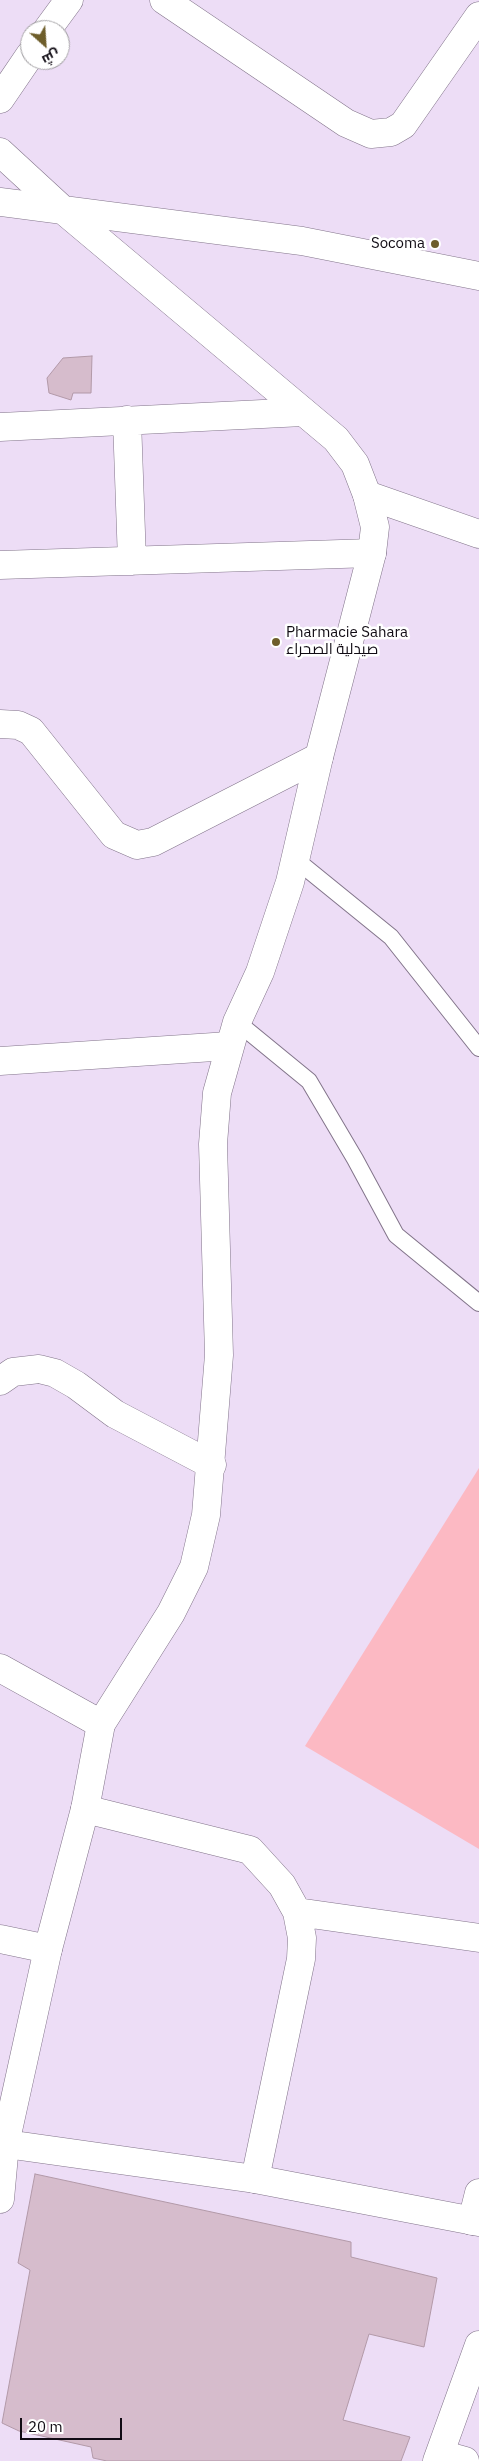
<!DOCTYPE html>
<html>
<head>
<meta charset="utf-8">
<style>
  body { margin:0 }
  #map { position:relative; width:479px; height:2461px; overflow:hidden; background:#edddf6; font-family:"IBM Plex Sans",Cairo,sans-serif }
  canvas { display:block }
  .north { position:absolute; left:20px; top:20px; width:50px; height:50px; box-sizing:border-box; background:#fff; border:1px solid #a09ea1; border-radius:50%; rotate:154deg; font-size:14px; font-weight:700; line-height:20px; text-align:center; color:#110c14 }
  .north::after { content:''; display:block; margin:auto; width:18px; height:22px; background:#6e5e2b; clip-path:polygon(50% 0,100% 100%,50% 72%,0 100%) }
  .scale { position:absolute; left:20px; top:2418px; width:102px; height:22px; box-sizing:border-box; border:2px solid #110c14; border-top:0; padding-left:6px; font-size:15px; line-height:18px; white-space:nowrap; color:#110c14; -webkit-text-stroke:4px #fff; paint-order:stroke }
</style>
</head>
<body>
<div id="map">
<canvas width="479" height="2461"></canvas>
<div class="north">ش</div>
<div class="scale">20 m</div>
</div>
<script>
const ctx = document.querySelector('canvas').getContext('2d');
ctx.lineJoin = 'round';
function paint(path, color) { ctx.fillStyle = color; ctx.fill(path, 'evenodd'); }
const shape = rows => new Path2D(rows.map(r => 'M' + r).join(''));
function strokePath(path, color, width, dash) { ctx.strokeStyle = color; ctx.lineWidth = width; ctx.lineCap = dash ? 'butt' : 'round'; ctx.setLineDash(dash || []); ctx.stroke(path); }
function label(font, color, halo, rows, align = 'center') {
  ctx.font = font + ' "IBM Plex Sans",Cairo,sans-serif'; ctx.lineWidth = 5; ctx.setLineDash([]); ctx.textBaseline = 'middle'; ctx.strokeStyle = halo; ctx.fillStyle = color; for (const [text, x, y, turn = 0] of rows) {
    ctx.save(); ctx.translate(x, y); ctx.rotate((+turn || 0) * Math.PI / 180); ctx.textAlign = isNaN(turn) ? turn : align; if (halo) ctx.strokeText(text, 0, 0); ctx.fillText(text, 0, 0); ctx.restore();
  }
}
paint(shape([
  [479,1468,479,1849,305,1746]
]), '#fcb9c3');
const building = shape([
  [92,356,91,393,73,393,71,400,49,393,47,378,63,358,92,356],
  [35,2174,351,2242,351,2257,437,2278,424,2347,369,2334,343,2420,410,2437,401,2461,107,2461,93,2458,91,2447,19,2431,2,2423,30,2270,18,2263,35,2174]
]);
paint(building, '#d6bccc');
strokePath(building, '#b299a8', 1);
const lane = shape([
  [295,859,391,937,479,1048],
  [237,1022,309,1081,355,1159,396,1235,479,1303]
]);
const street = shape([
  [164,0,346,123,371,134,391,132,403,125,479,16],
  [47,30,69,0],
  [0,99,30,55],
  [0,152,63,210,302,241,479,276],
  [127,420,132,561],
  [0,427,303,412],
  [367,495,479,534],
  [0,565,372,553],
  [0,724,18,725,31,731,114,835,137,845,153,842,319,757],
  [0,1061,229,1046],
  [0,1381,13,1372,39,1369,55,1373,76,1385,115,1414,212,1465],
  [0,1668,101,1724],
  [85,1809,250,1850,282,1885,297,1912,302,1938,301,1959,255,2179],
  [297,1912,479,1938],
  [0,1939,48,1949],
  [0,2199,5,2144],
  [472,2221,479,2193],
  [440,2454,465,2461],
  [437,2461,479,2345]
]);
const secondary = shape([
  [0,202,63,210,336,439,355,464,367,495,375,527,372,553,319,757,290,882,260,972,237,1022,217,1093,213,1144,219,1355,206,1515,194,1567,171,1613,101,1724,85,1809,48,1949,5,2144],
  [0,2143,255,2179,479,2222]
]);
strokePath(lane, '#82748a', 18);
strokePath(street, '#82748a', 29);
strokePath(secondary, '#82748a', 29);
strokePath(lane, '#fff', 16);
strokePath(street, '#fff', 28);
strokePath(secondary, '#fff', 28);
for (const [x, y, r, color] of [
  [435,244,5,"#6e5e2b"],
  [276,642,5,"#6e5e2b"]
]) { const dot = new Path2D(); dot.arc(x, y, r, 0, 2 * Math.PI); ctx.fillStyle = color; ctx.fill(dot); strokePath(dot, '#fff', 2); }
label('15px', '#110c14', '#fff', [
  ["Socoma",425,244],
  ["Pharmacie Sahara",286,633,"left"],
  ["صيدلية الصحراء",286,650,"left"]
], 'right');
</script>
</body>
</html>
